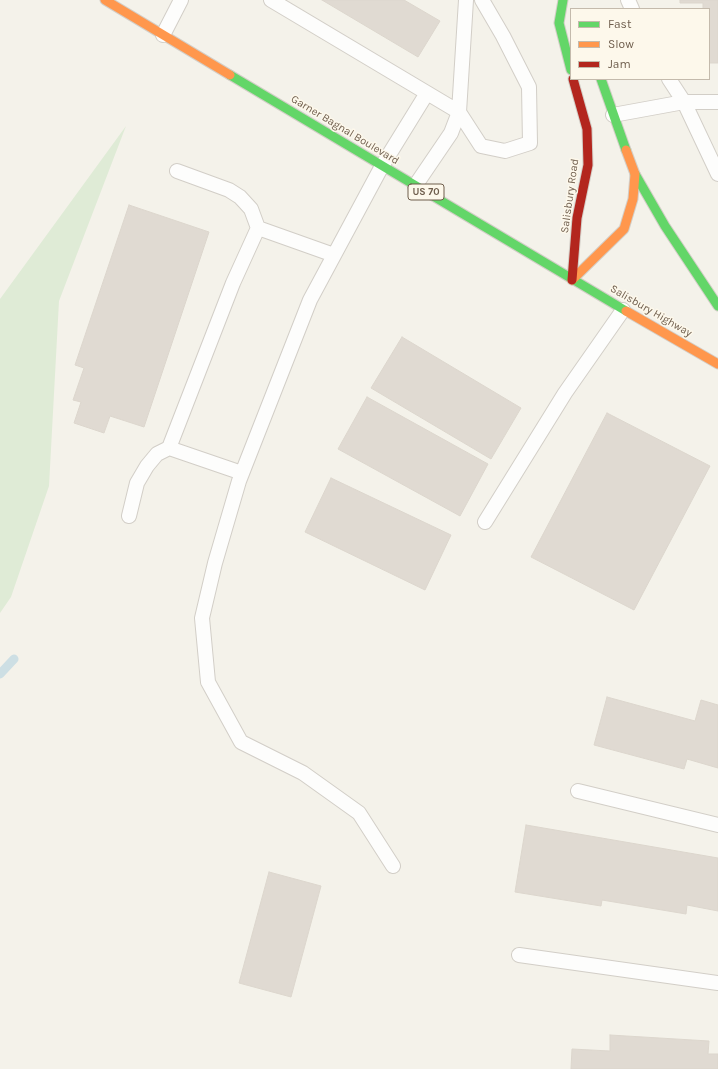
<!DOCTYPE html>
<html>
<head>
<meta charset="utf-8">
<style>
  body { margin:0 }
  #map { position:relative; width:718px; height:1069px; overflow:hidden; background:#f4f2ea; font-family:Karla,sans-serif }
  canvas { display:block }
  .legend { position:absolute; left:570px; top:8px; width:140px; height:72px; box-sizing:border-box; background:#fdf8eb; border:1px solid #c4baac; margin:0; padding:5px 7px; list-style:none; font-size:12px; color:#6f5e4d }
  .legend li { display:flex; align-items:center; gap:8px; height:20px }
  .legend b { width:20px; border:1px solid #c4baac }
</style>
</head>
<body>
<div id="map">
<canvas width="718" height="1069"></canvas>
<ul class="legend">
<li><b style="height:5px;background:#63d668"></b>Fast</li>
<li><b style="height:5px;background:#ff974d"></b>Slow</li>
<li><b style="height:5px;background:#b3261e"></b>Jam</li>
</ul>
</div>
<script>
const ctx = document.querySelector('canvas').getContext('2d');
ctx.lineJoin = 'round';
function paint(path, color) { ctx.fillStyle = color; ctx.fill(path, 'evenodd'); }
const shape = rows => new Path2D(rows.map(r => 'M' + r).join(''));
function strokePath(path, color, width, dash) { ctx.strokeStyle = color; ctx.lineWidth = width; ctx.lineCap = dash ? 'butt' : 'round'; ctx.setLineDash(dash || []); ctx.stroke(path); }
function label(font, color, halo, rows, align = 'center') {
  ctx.font = font + ' Karla,sans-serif'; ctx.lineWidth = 3; ctx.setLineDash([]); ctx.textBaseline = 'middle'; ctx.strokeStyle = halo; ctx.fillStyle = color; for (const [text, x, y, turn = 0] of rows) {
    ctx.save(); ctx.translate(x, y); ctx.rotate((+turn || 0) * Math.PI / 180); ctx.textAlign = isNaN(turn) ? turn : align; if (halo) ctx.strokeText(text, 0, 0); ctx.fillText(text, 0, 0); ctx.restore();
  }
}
paint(shape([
  [126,126,59,301,49,486,11,597,0,613,0,299]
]), '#dfebd6');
strokePath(shape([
  [0,674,14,659]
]), '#cddfe4', 9);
const building = shape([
  [322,0,404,0,440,21,418,57,322,0],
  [680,0,718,0,718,63,709,63,709,9,703,9,703,3,680,3,680,0],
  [129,205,209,232,144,427,110,416,104,433,74,423,81,402,73,400,84,368,75,365,129,205],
  [402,337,521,408,491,459,371,388,402,337],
  [367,397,488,464,460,516,338,449,367,397],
  [607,413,710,466,634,610,531,557,607,413],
  [331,478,451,535,425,590,305,532,331,478],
  [607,697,695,721,701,700,718,705,718,768,687,759,684,769,594,745,607,697],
  [526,825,718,858,718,911,687,905,686,914,602,900,601,906,515,892,526,825],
  [269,872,321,886,291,997,239,983,269,872],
  [610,1035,709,1041,708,1054,718,1054,718,1069,571,1069,572,1049,610,1051,610,1035]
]);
paint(building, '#e0dad2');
strokePath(building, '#dcd6cd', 1);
const lane = shape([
  [271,0,459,112,481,146,505,151,530,143,529,87,503,36,482,0],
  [628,0,632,9],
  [163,35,181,0],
  [669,79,684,102,718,174],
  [613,115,684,102,718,102],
  [177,171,229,190,240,197,251,209,258,228,334,255],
  [415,186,451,133,459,112,466,0],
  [169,448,233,283,258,228],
  [129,516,137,483,147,466,157,454,169,448,242,473],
  [485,522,565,393,623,310],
  [578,791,718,825],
  [393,866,359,813,303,773,241,742,208,682,202,618,215,563,239,481,310,300,382,166,427,93],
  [519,955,718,983]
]);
const fast = shape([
  [563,0,559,23,571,70],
  [230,75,626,311],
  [601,79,626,150],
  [635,174,665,226,718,306]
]);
const slow = shape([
  [105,0,230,75],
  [572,280,624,229,633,199,635,174,626,150],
  [626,311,718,364]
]);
const jam = shape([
  [572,280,577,218,588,165,587,129,573,79]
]);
strokePath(lane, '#d2cec7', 16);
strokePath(fast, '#d3cec7', 11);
strokePath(slow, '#d3cec7', 11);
strokePath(jam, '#d3cec7', 11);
strokePath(lane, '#fdfdfc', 14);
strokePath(fast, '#63d668', 9);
strokePath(slow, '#ff974d', 9);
strokePath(jam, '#b3261e', 9);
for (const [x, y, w] of [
  [426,192,36]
]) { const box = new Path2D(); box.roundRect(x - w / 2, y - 8, w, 16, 3); ctx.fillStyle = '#fdf8eb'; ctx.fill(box); strokePath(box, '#6f5e4d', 1); }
label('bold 10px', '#6f5e4d', null, [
  ["US 70",426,192]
]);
label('11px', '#6f5e4d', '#fdf8eb', [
  ["Garner Bagnal Boulevard",345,130,31],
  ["Salisbury Road",570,196,-82],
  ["Salisbury Highway",651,311,30]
]);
</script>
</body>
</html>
